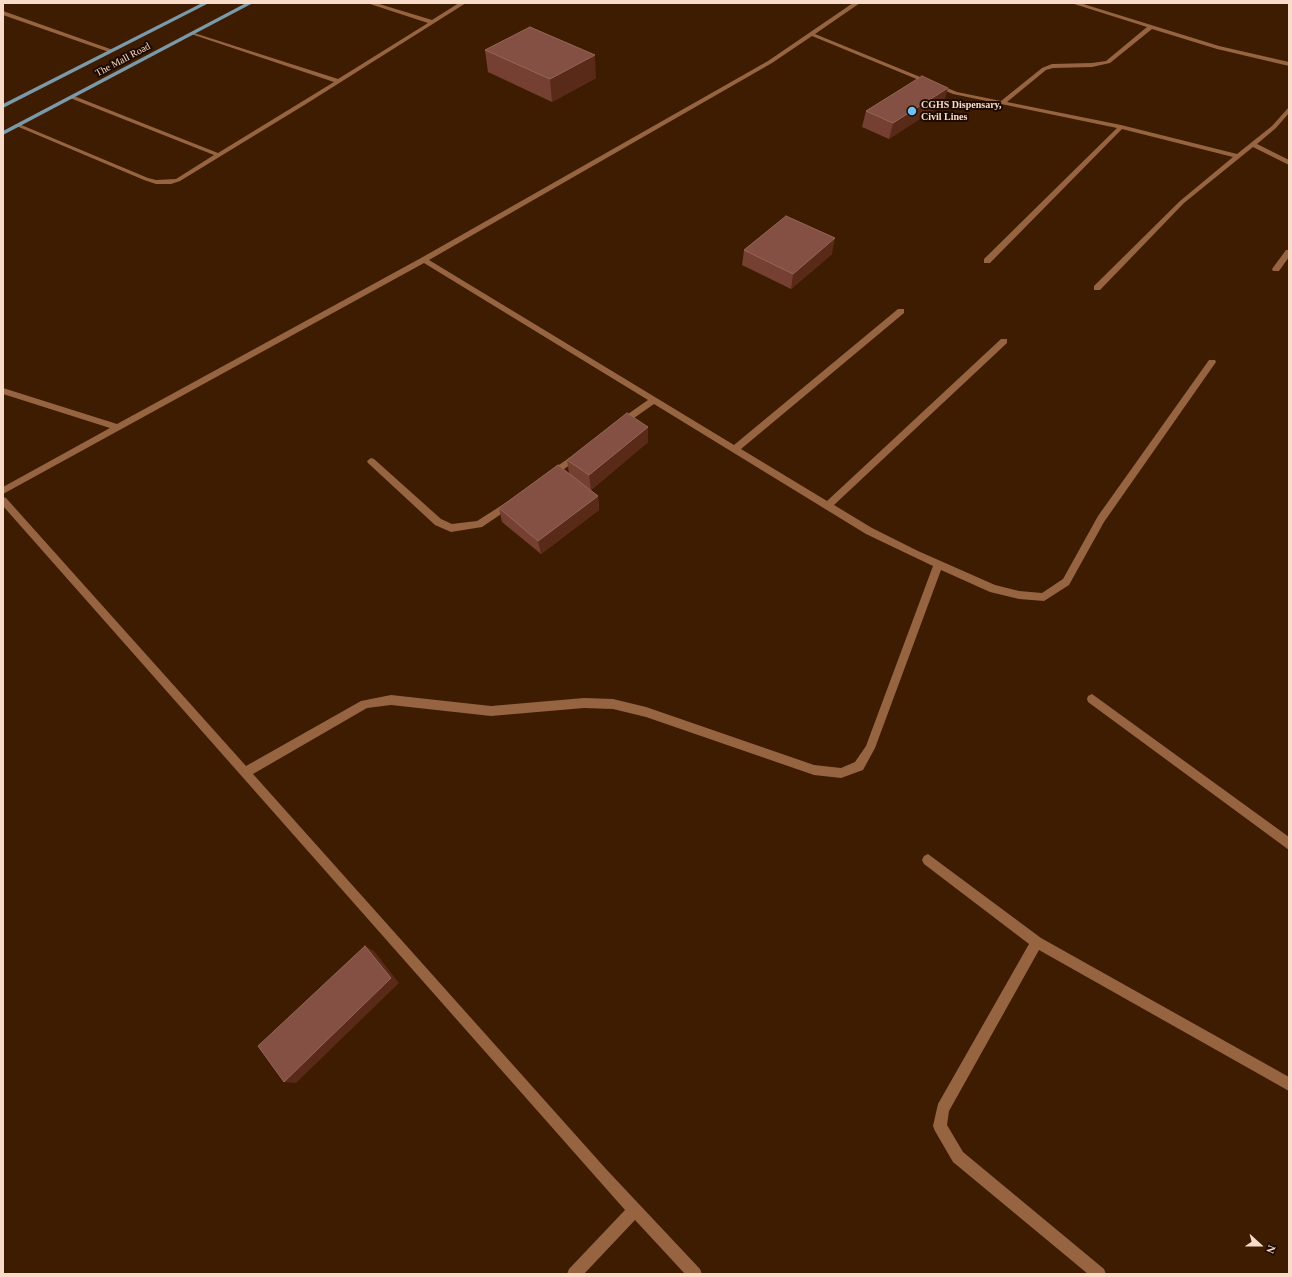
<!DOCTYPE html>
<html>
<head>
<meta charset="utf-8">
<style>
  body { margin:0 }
  #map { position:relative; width:1292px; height:1277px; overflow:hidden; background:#3e1c01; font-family:Georgia,serif }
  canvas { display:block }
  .frame { position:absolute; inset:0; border:4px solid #f8dbc9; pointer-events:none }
  .north { position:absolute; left:1240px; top:1225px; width:40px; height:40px; -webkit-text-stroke:3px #1d0a00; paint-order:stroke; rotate:111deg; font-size:11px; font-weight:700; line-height:16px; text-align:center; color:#f8dbc9 }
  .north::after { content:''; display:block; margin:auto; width:14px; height:18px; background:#f8dbc9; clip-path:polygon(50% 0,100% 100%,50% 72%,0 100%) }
</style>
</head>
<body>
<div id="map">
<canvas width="1292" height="1277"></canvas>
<div class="frame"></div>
<div class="north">N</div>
</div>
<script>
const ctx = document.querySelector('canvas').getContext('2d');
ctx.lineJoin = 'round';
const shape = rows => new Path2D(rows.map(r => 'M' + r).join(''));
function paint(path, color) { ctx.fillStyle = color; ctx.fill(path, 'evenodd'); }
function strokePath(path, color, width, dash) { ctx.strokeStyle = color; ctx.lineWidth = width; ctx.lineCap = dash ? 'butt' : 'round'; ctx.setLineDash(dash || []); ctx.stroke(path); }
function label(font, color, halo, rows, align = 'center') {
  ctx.font = font + ' Georgia,serif'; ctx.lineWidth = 4; ctx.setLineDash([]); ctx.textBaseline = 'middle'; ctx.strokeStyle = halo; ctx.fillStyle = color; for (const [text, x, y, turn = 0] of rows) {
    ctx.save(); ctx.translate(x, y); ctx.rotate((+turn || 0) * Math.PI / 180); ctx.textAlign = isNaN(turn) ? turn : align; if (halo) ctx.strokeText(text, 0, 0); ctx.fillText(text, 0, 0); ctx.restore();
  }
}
paint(shape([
  [367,3,376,3,432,20,459,3,466,3,306,104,180,181,171,184,156,184,144,180,14,125,19,124,148,178,156,180,176,179,214,155,70,98,70,96,74,96,218,153,334,82,191,34,191,32,338,79,428,23,367,3],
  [853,3,860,3,815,34,957,92,1001,101,1042,68,1052,64,1092,63,1106,61,1147,27,1071,3,1080,3,1219,46,1289,62,1289,66,1217,49,1152,29,1110,63,1092,67,1053,68,1046,70,1007,102,1121,125,1237,154,1272,126,1289,107,1289,113,1276,128,1257,144,1289,160,1289,165,1253,147,1184,203,1100,290,1094,290,1094,286,1180,201,1233,157,1122,129,990,263,984,263,984,259,1117,128,953,94,812,36,772,63,429,260,734,445,898,309,904,309,904,313,741,449,827,501,1001,339,1007,339,1007,343,834,505,872,528,918,551,995,585,1019,591,1042,593,1063,579,1098,516,1209,360,1215,360,1216,362,1104,522,1069,585,1044,601,1019,599,990,592,941,570,875,748,863,770,841,778,814,775,646,717,613,709,584,708,491,716,391,705,367,708,253,774,606,1169,700,1269,702,1274,685,1274,635,1220,584,1274,567,1274,569,1269,625,1210,3,506,3,497,6,498,246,766,361,701,391,695,491,706,584,698,613,699,646,707,814,765,841,768,855,762,866,746,933,566,866,534,654,404,624,425,618,425,618,421,648,400,424,263,3,494,3,487,110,428,3,394,3,388,117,424,421,258,768,61,853,3],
  [3,11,113,50,114,51,109,52,3,15,3,11],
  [1286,250,1289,250,1289,257,1279,271,1273,271,1272,269,1286,250],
  [578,452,581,453,582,455,581,457,553,477,547,477,546,475,547,473,578,452],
  [371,458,374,459,441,519,452,524,477,521,507,502,510,501,514,504,513,506,482,527,451,532,435,525,368,463,367,461,371,458],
  [1092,694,1289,837,1289,850,1088,702,1087,699,1088,696,1092,694],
  [928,854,1041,938,1289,1077,1289,1091,1039,950,949,1111,947,1125,963,1152,1104,1269,1106,1274,1088,1274,953,1162,935,1131,933,1126,938,1104,1029,944,924,864,922,860,924,856,928,854]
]), '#966441');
paint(shape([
  [202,3,209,3,3,108,3,104,202,3],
  [246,3,253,3,3,135,3,131,246,3]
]), '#7a9aa9');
paint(shape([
  [485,50,596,78,552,102,488,72],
  [944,103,889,139,862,127,866,111],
  [744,250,832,254,791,289,742,265],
  [648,427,648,442,591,490,585,486,598,496,599,510,541,554,502,522,499,508,569,473,567,460]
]), '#754032');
paint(shape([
  [595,55,596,78,552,102,550,79],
  [948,88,944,103,889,139,893,123],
  [835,238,832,254,791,289,793,274],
  [648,427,648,442,591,490,589,475],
  [598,496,599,510,541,554,538,541],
  [365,946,374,951,399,983,296,1083,284,1082]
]), '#592a18');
const building = shape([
  [530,27,595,55,550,79,485,50,530,27],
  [922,76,948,88,893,123,866,111,922,76],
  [786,216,835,238,793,274,744,250,786,216],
  [627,413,648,427,589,475,567,460,627,413],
  [558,465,598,496,538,541,499,508,558,465],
  [365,946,391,978,284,1082,258,1046,365,946]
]);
paint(building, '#835043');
strokePath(building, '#956658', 1);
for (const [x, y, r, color] of [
  [912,111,5,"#6dc2f3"]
]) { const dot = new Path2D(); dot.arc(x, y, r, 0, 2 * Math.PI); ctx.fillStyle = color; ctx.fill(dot); strokePath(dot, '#1d0a00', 1.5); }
label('10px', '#f8dbc9', '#1d0a00', [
  ["The Mall Road",123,60,-28]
]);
label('bold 10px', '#f8dbc9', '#1d0a00', [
  ["CGHS Dispensary,",921,105],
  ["Civil Lines",921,117]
], 'left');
</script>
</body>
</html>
